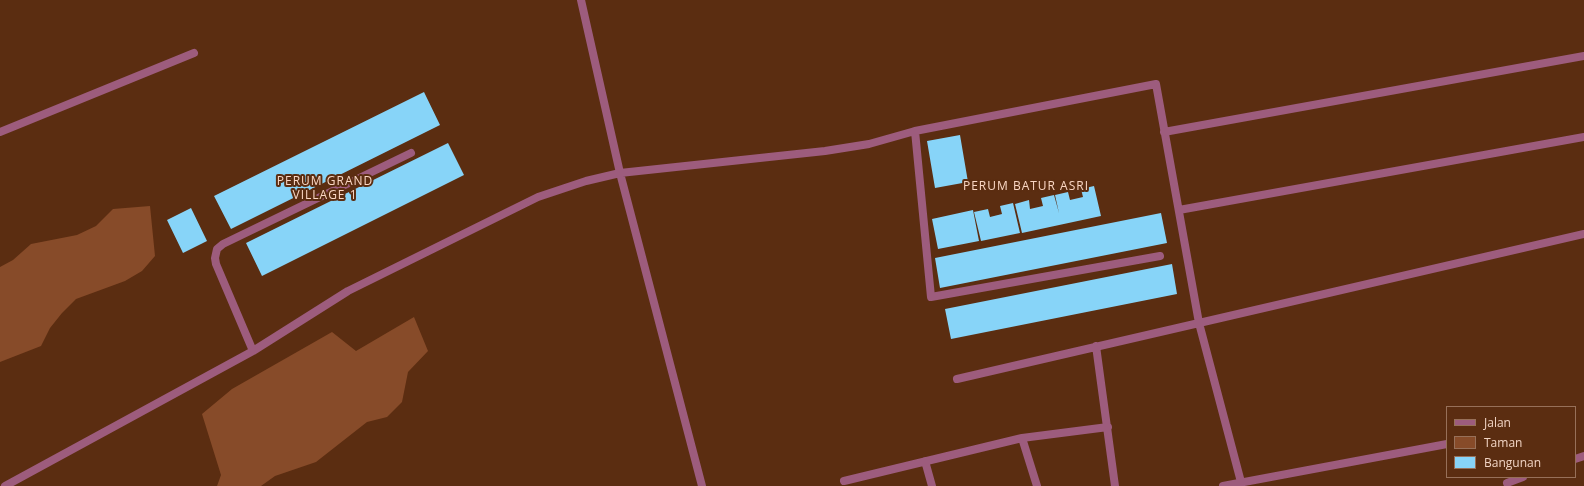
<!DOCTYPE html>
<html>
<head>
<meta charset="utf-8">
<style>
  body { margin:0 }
  #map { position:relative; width:1584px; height:486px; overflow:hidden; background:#5b2d11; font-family:"Open Sans",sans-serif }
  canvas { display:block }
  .legend { position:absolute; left:1446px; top:406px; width:130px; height:72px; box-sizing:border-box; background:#5b2d11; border:1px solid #977059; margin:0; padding:5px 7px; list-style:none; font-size:12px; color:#f1d4c4 }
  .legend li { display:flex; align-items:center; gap:8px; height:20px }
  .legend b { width:20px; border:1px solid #977059 }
</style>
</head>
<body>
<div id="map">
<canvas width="1584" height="486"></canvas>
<ul class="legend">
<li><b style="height:5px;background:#9d5c7d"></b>Jalan</li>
<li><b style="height:11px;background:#874b29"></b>Taman</li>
<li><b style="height:11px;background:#87d4f8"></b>Bangunan</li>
</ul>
</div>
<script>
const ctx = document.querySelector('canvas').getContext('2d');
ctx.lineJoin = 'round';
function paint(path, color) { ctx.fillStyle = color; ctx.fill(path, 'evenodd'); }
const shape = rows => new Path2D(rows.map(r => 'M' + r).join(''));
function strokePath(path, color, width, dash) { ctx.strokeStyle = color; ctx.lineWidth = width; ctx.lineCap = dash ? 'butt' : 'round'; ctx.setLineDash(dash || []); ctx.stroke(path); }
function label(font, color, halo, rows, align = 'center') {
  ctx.font = font + ' "Open Sans",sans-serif'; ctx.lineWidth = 4; ctx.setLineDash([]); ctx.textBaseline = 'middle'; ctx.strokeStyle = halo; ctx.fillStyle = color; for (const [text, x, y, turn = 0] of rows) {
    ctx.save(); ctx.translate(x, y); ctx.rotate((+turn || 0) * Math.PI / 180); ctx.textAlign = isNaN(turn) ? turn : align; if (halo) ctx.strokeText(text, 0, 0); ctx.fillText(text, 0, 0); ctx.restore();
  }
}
paint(shape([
  [150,206,155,256,142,271,125,281,76,299,62,313,50,328,41,346,0,362,0,267,13,260,31,244,77,235,96,226,113,209],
  [414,317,428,351,408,372,402,402,387,417,367,422,316,462,275,476,261,486,217,486,221,475,202,414,232,389,332,332,356,351]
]), '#874b29');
paint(shape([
  [424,92,440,125,231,229,214,196],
  [960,135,968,182,935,188,927,141],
  [448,143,464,175,262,276,246,243],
  [1094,186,1101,216,1022,233,1015,204,1029,200,1030,209,1043,206,1041,198,1054,195,1059,213,1055,195,1068,192,1070,200,1083,197,1081,189],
  [1013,203,1020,233,981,241,974,212,988,209,990,217,1002,214,1000,206],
  [191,208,207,241,183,253,167,220],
  [973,210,979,241,938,249,932,219],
  [1161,213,1167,243,940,288,935,258],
  [1172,264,1177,294,951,339,945,309]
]), '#87d4f8');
strokePath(shape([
  [581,0,620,173,702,486],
  [915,131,931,297,1160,256],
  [0,132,194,53],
  [1164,132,1584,56],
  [1179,210,1584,137],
  [1096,346,1115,486],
  [253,351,216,264,215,258,217,249,223,244,411,153],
  [1022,438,1037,486],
  [1575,459,1584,456],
  [925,461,932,486],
  [844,481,1022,438,1108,427],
  [1241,482,1199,323,1584,234],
  [1507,483,1523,477],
  [5,486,253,351,348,291,538,197,586,181,620,173,825,151,869,144,915,131,1156,84,1199,323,957,379],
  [1223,486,1447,444]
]), '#9d5c7d', 8);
ctx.letterSpacing = '1px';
label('12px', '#fad7c4', '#5b2d11', [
  ["PERUM GRAND",325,182],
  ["VILLAGE 1",325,196],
  ["PERUM BATUR ASRI",1026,187]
]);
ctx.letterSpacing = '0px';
</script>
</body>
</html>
